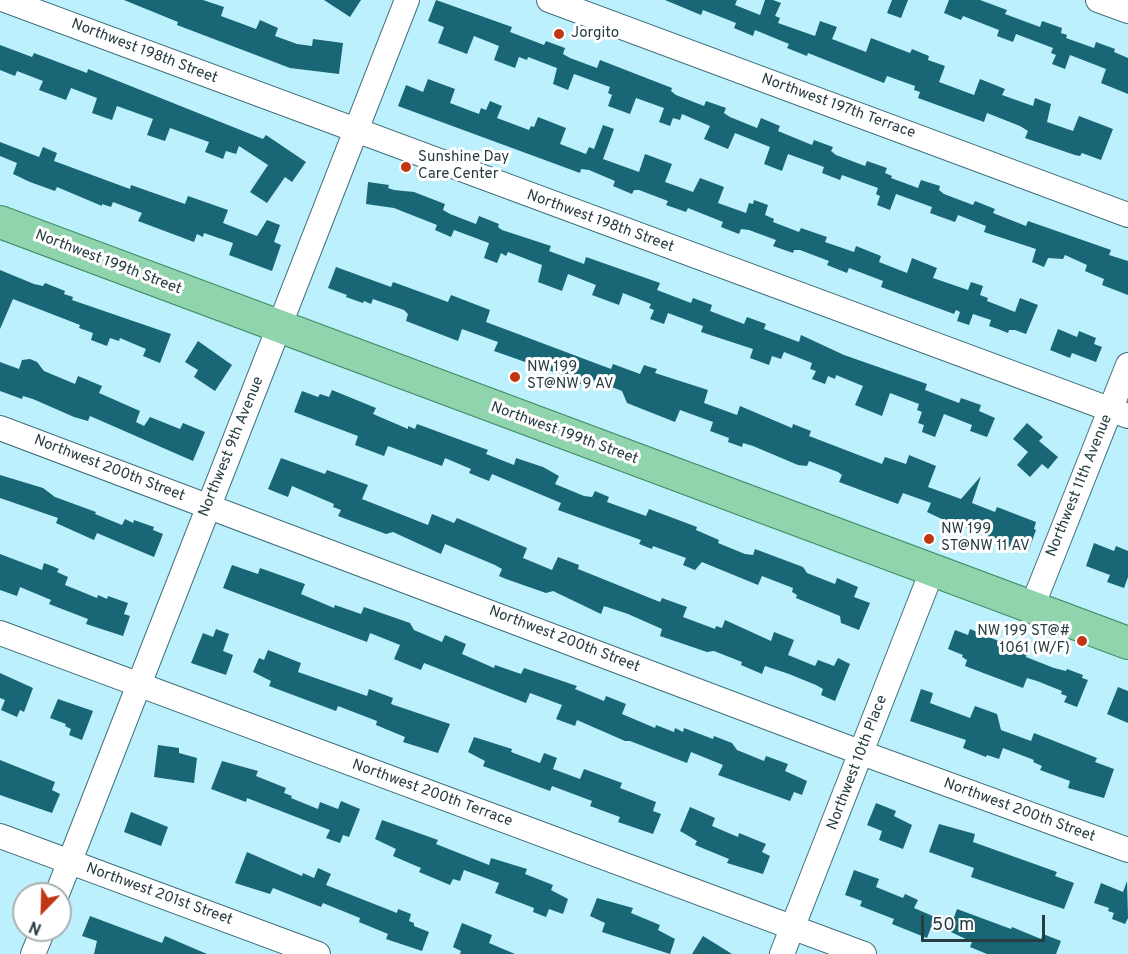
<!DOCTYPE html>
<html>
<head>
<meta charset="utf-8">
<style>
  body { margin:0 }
  #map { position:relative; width:1128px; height:954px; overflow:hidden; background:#bdf0fd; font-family:Overpass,sans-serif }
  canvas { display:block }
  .north { position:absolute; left:12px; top:882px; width:60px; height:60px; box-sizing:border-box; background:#fff; border:2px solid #a9b1b3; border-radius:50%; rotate:203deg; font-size:16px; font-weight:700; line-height:24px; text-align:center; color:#283d42 }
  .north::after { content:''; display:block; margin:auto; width:21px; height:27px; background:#c13713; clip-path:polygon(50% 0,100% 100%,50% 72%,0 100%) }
  .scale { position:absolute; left:921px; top:915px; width:124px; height:27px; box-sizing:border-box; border:3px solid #283d42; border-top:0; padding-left:8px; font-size:18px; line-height:21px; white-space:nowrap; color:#283d42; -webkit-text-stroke:4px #fff; paint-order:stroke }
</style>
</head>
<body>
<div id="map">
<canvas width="1128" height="954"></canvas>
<div class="north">N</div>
<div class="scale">50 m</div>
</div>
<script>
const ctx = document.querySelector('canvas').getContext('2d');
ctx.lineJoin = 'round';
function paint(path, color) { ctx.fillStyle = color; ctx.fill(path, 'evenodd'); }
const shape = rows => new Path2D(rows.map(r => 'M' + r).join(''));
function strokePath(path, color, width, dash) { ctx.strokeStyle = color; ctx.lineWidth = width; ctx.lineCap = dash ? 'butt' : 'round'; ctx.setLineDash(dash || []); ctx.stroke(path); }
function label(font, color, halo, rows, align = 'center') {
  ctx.font = font + ' Overpass,sans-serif'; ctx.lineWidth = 6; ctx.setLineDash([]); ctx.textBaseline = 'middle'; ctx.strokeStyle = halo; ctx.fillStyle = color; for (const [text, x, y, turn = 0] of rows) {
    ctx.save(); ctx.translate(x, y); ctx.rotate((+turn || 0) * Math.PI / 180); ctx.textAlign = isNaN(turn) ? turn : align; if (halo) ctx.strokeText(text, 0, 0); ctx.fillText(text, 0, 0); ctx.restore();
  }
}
paint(shape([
  [124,0,203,0,224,7,221,16,256,29,260,20,278,28,275,36,297,44,312,46,313,39,343,43,339,74,290,68,177,25,178,22],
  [324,0,361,0,350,17],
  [436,0,512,27,510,32,544,45,546,41,565,48,563,54,570,58,597,68,600,60,672,88,671,91,676,95,704,106,706,101,726,108,724,113,730,117,757,128,761,118,780,126,778,131,812,145,814,140,833,147,831,151,836,155,865,166,867,161,887,168,885,173,892,176,891,178,918,188,921,180,940,186,939,190,944,194,973,205,975,201,995,209,993,213,1026,226,1028,221,1111,250,1109,255,1128,261,1128,295,1102,285,1104,279,1085,271,1087,265,1065,255,1063,259,1048,258,1044,267,1032,262,1036,249,984,232,986,226,958,215,955,222,930,213,932,207,896,194,890,210,877,205,880,196,876,194,878,188,842,175,840,180,822,173,824,167,788,154,782,171,764,164,770,147,735,133,728,149,704,139,710,126,682,114,680,120,673,118,670,126,659,122,664,108,636,98,630,114,608,106,612,95,608,93,610,87,574,74,568,90,553,84,557,68,528,57,527,60,519,57,515,68,494,60,499,46,474,36,467,54,438,43,444,27,428,21],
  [665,0,737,0,735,5,760,15,765,0,773,0,781,3,775,16,780,18,778,23,815,36,820,21,837,27,832,39,866,52,871,38,910,53,912,49,929,56,928,60,945,66,939,82,974,95,980,79,1005,89,1002,95,1033,106,1035,98,1051,104,1047,122,1073,131,1079,116,1113,129,1101,160,1082,153,1080,156,1075,155,1025,138,1028,131,1020,126,987,113,984,122,918,98,920,92,914,90,915,86,887,76,884,83,808,53,807,56,787,48,789,44,755,30,753,36,734,28,736,23,703,10,701,15],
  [892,0,908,0,901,18,887,13],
  [949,0,980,0,1007,10,1005,14,1040,27,1042,21,1062,28,1061,33,1067,35,1066,38,1094,48,1096,42,1115,49,1114,52,1128,58,1128,94,1101,83,1106,69,1070,55,1065,69,1052,64,1056,55,1051,53,1053,48,1016,34,1013,42,997,36,999,30,963,16,961,20,944,13],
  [0,45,32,57,34,53,87,73,88,69,263,139,266,135,306,162,292,182,285,177,267,203,250,192,268,165,239,146,236,154,226,151,223,159,205,152,209,142,170,128,165,141,147,135,153,119,117,106,112,120,92,113,97,98,71,88,66,100,39,90,43,81,17,71,15,76,0,70],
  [428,79,455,89,450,103,479,114,481,108,486,110,490,101,502,106,497,118,529,130,531,126,534,127,538,117,566,128,560,144,586,154,589,147,594,149,603,125,614,129,603,159,639,172,645,154,672,164,665,182,693,192,700,178,724,187,718,203,746,213,749,203,753,204,754,200,768,205,765,215,774,219,773,222,799,232,801,228,827,237,825,242,854,252,856,246,881,256,879,262,907,273,912,258,937,268,933,278,968,290,971,282,983,286,980,295,988,298,987,301,1015,312,1020,298,1038,305,1026,334,1015,330,1009,330,1008,333,998,329,989,326,991,320,973,314,969,325,957,321,960,312,956,310,954,314,881,287,883,281,849,268,847,273,827,265,829,261,800,250,794,250,793,253,773,246,776,240,749,230,741,229,739,234,721,227,723,222,688,208,686,212,666,205,668,201,639,190,634,190,632,194,613,186,615,181,589,170,581,169,580,173,398,106,406,85,423,92],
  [0,142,39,157,43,147,57,153,54,161,130,189,131,185,185,204,188,196,228,210,223,223,257,236,267,220,280,225,274,242,281,245,272,271,229,255,233,243,204,233,203,237,197,234,194,242,138,221,142,213,113,202,111,207,102,204,102,206,57,187,55,191,30,182,13,174,17,163,0,156],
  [368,182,389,185,388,188,394,190,414,192,445,204,443,210,450,214,476,224,479,216,499,224,498,227,502,230,551,246,549,251,584,264,586,257,660,283,657,290,691,303,693,298,712,305,710,311,744,324,747,317,766,324,764,329,799,342,801,335,844,355,927,384,925,390,959,403,961,398,981,405,979,411,995,418,987,437,970,431,972,425,944,414,935,437,922,432,924,425,918,423,922,412,917,410,919,404,890,393,882,416,855,405,863,386,836,375,835,379,828,376,825,384,812,379,816,371,810,369,812,363,784,352,781,359,772,356,769,365,750,358,753,349,701,332,703,326,668,313,664,324,650,319,654,310,649,308,651,304,623,293,619,305,592,295,596,285,568,274,562,291,538,282,542,265,508,252,506,256,501,253,497,263,484,258,489,243,454,230,451,237,435,230,437,225,394,208,366,204],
  [336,267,391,287,393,282,448,302,451,295,490,310,486,322,611,369,613,364,640,374,644,365,650,367,657,369,655,373,708,390,704,403,737,415,740,406,792,428,793,424,811,431,809,436,882,464,885,457,906,464,909,455,936,466,928,487,961,499,981,476,972,503,995,512,997,507,1036,522,1034,529,1036,530,1028,552,1020,549,1019,551,985,536,986,534,946,521,927,512,931,503,903,493,898,504,839,482,842,475,838,472,809,461,807,466,798,465,753,446,743,443,742,447,728,442,729,438,710,431,713,422,680,410,675,422,627,403,622,391,594,380,592,386,584,383,583,385,567,379,568,377,494,351,498,342,462,329,458,341,406,321,408,314,404,310,373,299,371,304,364,301,363,303,346,297,347,295,328,288],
  [0,270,34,284,43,286,45,283,65,291,64,294,73,297,72,300,171,334,160,363,143,356,146,349,120,338,119,341,110,338,107,346,91,340,93,333,79,328,80,325,13,299,0,329],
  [1058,329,1077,337,1079,331,1096,338,1094,344,1102,347,1096,362,1072,353,1070,358,1050,350],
  [198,341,232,365,215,391,194,377,198,370,185,362],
  [30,359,37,362,44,371,75,384,78,376,102,386,99,393,140,411,136,422,144,426,150,417,180,429,183,423,205,432,193,461,90,416,88,421,74,417,33,399,23,396,22,399,0,391,0,362,19,369,22,360],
  [332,390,376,408,373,414,408,429,408,426,415,429,417,424,488,450,486,454,514,465,516,458,543,467,559,476,555,484,584,496,592,497,595,491,609,497,607,502,646,516,649,509,697,527,696,530,719,540,718,543,745,554,753,555,755,549,803,567,807,573,835,584,837,578,858,587,854,597,870,603,859,630,841,623,840,616,796,598,797,595,792,592,793,588,762,576,758,585,702,562,695,570,683,565,686,558,653,546,652,549,639,544,641,540,558,510,561,503,492,474,489,481,469,473,471,469,445,458,442,466,388,446,384,456,355,445,358,436,294,412,302,391,318,397,320,394,329,397],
  [1027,423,1043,437,1039,441,1058,457,1048,469,1042,464,1030,477,1017,465,1028,452,1013,439],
  [281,458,325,474,327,470,368,485,362,499,428,525,432,514,454,523,457,518,527,548,523,558,552,570,558,557,579,565,578,569,660,602,662,598,687,607,683,617,715,629,716,626,722,628,725,620,771,641,774,632,794,640,788,655,815,666,818,660,834,666,838,658,850,664,835,701,821,695,823,689,816,685,789,674,765,666,762,674,741,665,742,662,714,651,707,652,660,636,662,629,628,614,604,606,601,614,553,591,546,593,506,579,499,576,502,569,495,565,445,544,441,554,393,532,386,534,338,516,341,510,333,507,334,504,292,486,288,497,268,489],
  [0,475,43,488,55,497,96,512,95,514,122,525,125,519,133,523,134,520,154,527,153,530,163,534,154,557,97,533,94,540,56,523,58,518,0,498],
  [1094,543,1114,551,1116,546,1128,551,1128,577,1124,588,1107,582,1110,575,1086,566],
  [0,554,42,570,44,563,52,566,59,569,57,572,68,577,65,585,97,598,98,595,107,599,108,596,128,603,124,614,130,616,123,636,86,624,88,619,49,604,51,600,20,587,17,596,0,590],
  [232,565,258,574,260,568,305,584,301,594,334,608,335,605,361,614,364,607,410,623,414,630,442,642,445,635,466,644,462,654,494,668,495,665,521,674,524,668,577,686,575,689,604,701,606,696,626,704,622,714,655,728,656,725,674,732,675,728,683,732,684,728,713,739,714,736,732,743,737,750,764,761,766,756,788,764,785,771,807,781,802,795,794,792,790,801,718,775,723,765,691,752,687,763,630,741,625,741,577,720,575,726,556,719,562,705,530,693,526,703,424,663,421,670,394,659,400,645,370,633,367,642,223,588],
  [216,629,229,634,223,651,233,655,226,675,191,663,203,633,213,637],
  [970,629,1027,653,1026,657,1054,668,1066,671,1067,669,1083,675,1082,678,1088,680,1077,707,1064,702,1067,696,1061,694,1062,691,1037,681,1027,678,1023,688,965,666,967,660,962,657,963,655,948,649,955,630,968,635],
  [268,650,301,663,298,672,367,696,369,689,393,698,391,704,450,724,438,753,403,742,405,737,376,725,377,721,338,706,336,711,269,686,271,681,253,672,259,658,264,660],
  [0,673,33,688,24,712,20,710,17,717,1,710,5,700,0,698],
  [1118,687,1128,691,1128,723,1107,714],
  [921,689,933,693,930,703,970,718,975,706,997,714,1001,730,1031,741,1034,733,1097,758,1095,762,1114,769,1104,798,1068,788,1070,781,1040,770,1042,766,1033,762,1034,760,1003,748,999,759,987,755,986,757,963,748,966,740,910,721],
  [58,699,93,711,82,740,69,735,71,729,65,726,66,724,50,718],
  [474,737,512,749,511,752,540,763,544,753,557,758,553,769,580,779,584,769,622,783,620,788,656,802,653,811,661,814,653,834,618,822,620,817,590,806,592,801,552,786,550,791,483,766,485,761,468,752],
  [158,745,179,748,179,753,197,758,194,783,154,777],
  [0,760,55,782,52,790,60,794,52,813,0,795],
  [222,761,258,771,256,776,286,788,284,793,292,796,291,798,318,809,320,802,338,809,341,801,360,809,349,837,343,835,340,843,326,838,330,830,247,798,246,802,211,789],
  [876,803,896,811,894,816,912,825,903,849,879,840,882,831,867,825],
  [690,807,715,818,712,826,738,837,739,833,766,844,762,852,770,856,763,874,727,863,729,859,695,845,697,841,680,831],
  [131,812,168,827,161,846,124,832],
  [382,820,438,840,436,844,489,865,491,858,527,869,525,874,553,885,551,890,568,899,563,914,549,909,546,917,533,912,534,908,495,893,499,883,464,870,460,881,453,879,450,885,419,872,421,868,393,856,396,849,375,839],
  [939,824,975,834,973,842,1057,872,1055,876,1074,883,1064,909,971,877,974,868,929,852],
  [247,852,302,876,303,873,314,878,318,868,331,874,326,885,397,913,398,909,411,914,409,921,414,923,414,926,429,932,422,951,386,939,388,934,359,922,360,918,323,903,321,907,273,888,270,894,235,883],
  [854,870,879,879,876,887,903,898,905,894,918,900,914,908,935,917,927,938,892,924,894,919,860,906,862,901,845,895],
  [1127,881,1128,918,1125,924,1112,919,1114,913,1108,911,1109,908,1094,903,1101,883,1123,892],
  [597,898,633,908,631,913,660,925,658,930,675,939,670,954,602,932,605,923,590,916],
  [957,909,1011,929,1012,927,1041,939,1043,934,1061,941,1056,954,987,954,970,947,972,942,949,931],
  [90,916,162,943,165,936,207,954,94,954,97,941,82,936],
  [462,923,492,935,489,943,515,954,460,954,461,951,453,947],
  [703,936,732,954,692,954]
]), '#186676');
const minor = shape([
  [5,0,1128,416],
  [549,0,1128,215],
  [1098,0,1128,11],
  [0,428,862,753,1128,850],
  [1032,607,1128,365],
  [0,633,864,954],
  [0,836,318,954],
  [57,894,407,0],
  [33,954,43,930],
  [782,954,932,571]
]);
const major = shape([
  [0,222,1128,643]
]);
strokePath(minor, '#41707c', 26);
strokePath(major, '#3c8d64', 34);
strokePath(minor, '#fff', 24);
strokePath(major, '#90d4ad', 32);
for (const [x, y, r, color] of [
  [559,34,6,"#c13713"],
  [406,167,6,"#c13713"],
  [515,377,6,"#c13713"],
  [929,539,6,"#c13713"],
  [1082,641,6,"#c13713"]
]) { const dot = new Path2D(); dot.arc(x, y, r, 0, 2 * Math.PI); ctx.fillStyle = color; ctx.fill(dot); strokePath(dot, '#fff', 2); }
label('15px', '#283d42', '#fff', [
  ["Jorgito",571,34],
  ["Sunshine Day",418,158],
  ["Care Center",418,175],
  ["NW 199",527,368],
  ["ST@NW 9 AV",527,385],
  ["NW 199",941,530],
  ["ST@NW 11 AV",941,547],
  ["NW 199 ST@#",1070,632,"right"],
  ["1061 (W/F)",1070,649,"right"]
], 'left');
label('15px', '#283d42', '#fff', [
  ["Northwest 198th Street",144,52,21],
  ["Northwest 197th Terrace",838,107,20],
  ["Northwest 198th Street",600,222,20],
  ["Northwest 199th Street",108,263,21],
  ["Northwest 199th Street",564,434,20],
  ["Northwest 9th Avenue",232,447,-68],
  ["Northwest 200th Street",109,469,21],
  ["Northwest 11th Avenue",1080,486,-68],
  ["Northwest 200th Street",564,640,21],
  ["Northwest 10th Place",858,763,-69],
  ["Northwest 200th Terrace",432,794,20],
  ["Northwest 200th Street",1019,811,20],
  ["Northwest 201st Street",159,895,20]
]);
</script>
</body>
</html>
